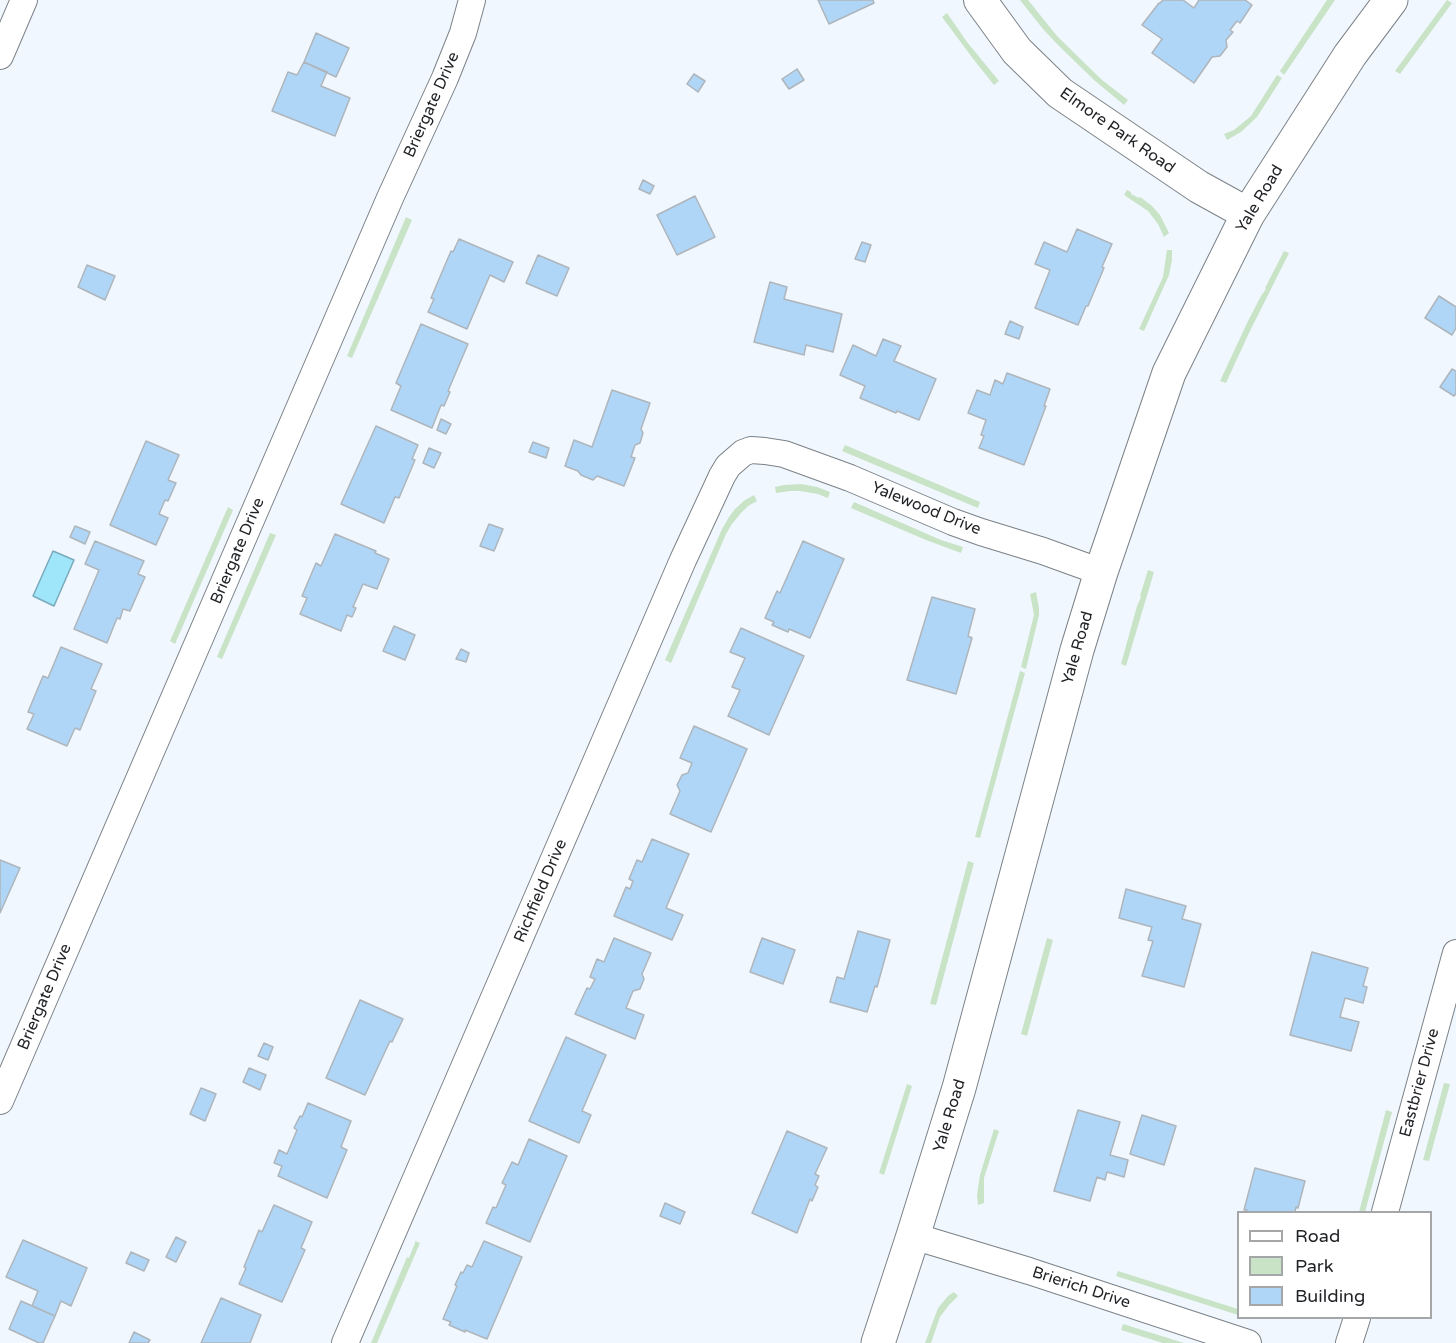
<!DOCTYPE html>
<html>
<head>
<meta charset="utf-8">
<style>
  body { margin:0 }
  #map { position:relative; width:1456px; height:1343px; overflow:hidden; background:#f0f7fe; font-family:"Varela Round",sans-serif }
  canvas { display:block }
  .legend { position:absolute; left:1237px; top:1211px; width:195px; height:108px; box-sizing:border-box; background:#fff; border:2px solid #a5a6a7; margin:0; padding:8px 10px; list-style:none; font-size:18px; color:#1f2124 }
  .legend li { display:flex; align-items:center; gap:12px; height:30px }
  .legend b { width:30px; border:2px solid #a5a6a7 }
</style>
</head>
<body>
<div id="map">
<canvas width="1456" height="1343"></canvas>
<ul class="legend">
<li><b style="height:8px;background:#fff"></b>Road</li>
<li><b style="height:16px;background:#c9e3c6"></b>Park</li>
<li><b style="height:16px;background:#b0d6f7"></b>Building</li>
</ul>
</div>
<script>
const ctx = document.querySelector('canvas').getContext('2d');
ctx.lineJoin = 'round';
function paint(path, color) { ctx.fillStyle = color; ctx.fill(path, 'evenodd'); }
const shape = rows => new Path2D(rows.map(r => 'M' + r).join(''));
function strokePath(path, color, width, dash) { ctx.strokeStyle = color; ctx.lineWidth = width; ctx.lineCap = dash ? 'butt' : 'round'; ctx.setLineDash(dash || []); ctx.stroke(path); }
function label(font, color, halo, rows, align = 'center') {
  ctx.font = font + ' "Varela Round",sans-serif'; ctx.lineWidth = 5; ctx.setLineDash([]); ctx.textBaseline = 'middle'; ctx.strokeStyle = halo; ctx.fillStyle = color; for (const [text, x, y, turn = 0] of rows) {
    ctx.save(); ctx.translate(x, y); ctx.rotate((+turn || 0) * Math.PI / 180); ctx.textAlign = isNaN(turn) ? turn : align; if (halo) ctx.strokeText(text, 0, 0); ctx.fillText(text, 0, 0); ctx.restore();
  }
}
paint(shape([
  [1020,0,1028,0,1057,36,1102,80,1128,100,1124,105,1094,80,1059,46,1043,29],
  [1327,0,1335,0,1284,75,1280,71],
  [1447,0,1452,3,1400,74,1395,71],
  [947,13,967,42,999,81,994,85,974,60,942,17],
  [1277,75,1282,78,1257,117,1241,132,1227,140,1224,134,1234,130,1251,116],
  [1127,190,1131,192,1131,194,1139,198,1140,197,1151,205,1160,215,1169,233,1164,237,1158,224,1148,211,1124,195],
  [406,217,412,220,352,358,347,356],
  [1167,250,1172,250,1172,260,1169,275,1144,331,1139,329,1163,277],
  [1284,251,1289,253,1249,333,1226,383,1220,381,1248,321,1261,296,1266,289,1265,288],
  [845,445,980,502,978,508,842,451],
  [801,484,817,487,830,492,828,498,818,494,800,491,790,491,776,493,775,487,784,485],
  [754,495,757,501,748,506,741,513,732,524,726,534,671,663,665,660,722,529,729,517,735,509,745,500],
  [854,502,941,540,963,547,961,553,926,540,851,508],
  [228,507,233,510,175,644,170,641],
  [270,533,276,535,222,659,217,657],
  [1148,570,1154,572,1126,666,1121,664,1137,606,1141,597,1140,596],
  [1036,592,1039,608,1039,615,1026,669,1021,667,1034,615,1030,594],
  [1020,671,1025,673,980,838,975,837],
  [968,861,974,863,936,1005,930,1004],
  [1047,938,1053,940,1027,1036,1021,1034],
  [1444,1083,1450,1084,1429,1161,1423,1160],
  [907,1084,912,1086,884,1175,879,1173],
  [1386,1110,1392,1112,1365,1212,1359,1212],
  [994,1129,999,1131,984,1178,984,1203,978,1205,977,1195,980,1175],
  [415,1241,420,1243,377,1343,371,1343,407,1257,409,1258,415,1243],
  [1118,1271,1238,1309,1238,1315,1116,1276],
  [954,1292,958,1296,949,1305,940,1317,931,1343,925,1343,938,1308,948,1296],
  [1123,1324,1184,1343,1163,1343,1121,1330]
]), '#c9e3c6');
const water = shape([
  [53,551,74,560,54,606,33,596,53,551]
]);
paint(water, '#a0e6fb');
strokePath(water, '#79abba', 1.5);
const building = shape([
  [818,0,873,0,874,3,829,24,818,0],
  [1163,0,1183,0,1194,8,1199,0,1245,0,1252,5,1240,23,1237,21,1230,30,1233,32,1226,40,1227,47,1220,56,1212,57,1194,83,1152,53,1162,39,1142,25,1159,3,1160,3,1163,0],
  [316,33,349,48,336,77,304,62,316,33],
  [304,62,327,72,321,86,350,98,335,136,272,111,288,72,297,75,304,62],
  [797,69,804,80,789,89,782,79,797,69],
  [694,74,705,81,698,92,687,84,694,74],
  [643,180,654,186,650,194,639,189,643,180],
  [695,196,715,237,677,255,657,215,695,196],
  [1077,229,1112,244,1102,267,1104,268,1088,306,1086,306,1078,325,1035,308,1050,270,1035,264,1044,242,1067,252,1077,229],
  [459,239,513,262,504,282,490,275,467,329,428,312,434,299,431,298,451,251,453,252,459,239],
  [862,242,871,245,865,262,855,259,862,242],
  [538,255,569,268,557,296,526,283,538,255],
  [87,265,115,276,105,300,78,287,87,265],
  [770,282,787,287,784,299,842,314,833,352,806,345,804,355,754,342,770,282],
  [1439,296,1456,307,1456,328,1452,335,1425,318,1439,296],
  [1010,321,1023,327,1019,339,1005,334,1010,321],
  [421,324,468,344,448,391,450,392,444,406,441,405,432,428,391,410,401,386,396,383,421,324],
  [883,339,901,346,894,361,936,379,919,420,897,411,896,413,860,398,865,386,840,375,853,345,876,356,883,339],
  [1452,369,1456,371,1456,394,1454,396,1440,387,1452,369],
  [1007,373,1050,389,1044,406,1046,406,1024,465,979,448,984,436,981,435,986,420,968,413,977,390,990,395,995,380,1003,384,1007,373],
  [612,390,650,403,641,429,643,433,640,443,635,445,631,457,635,458,624,486,597,476,593,480,581,475,578,471,565,466,574,440,592,447,612,390],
  [441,419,451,424,446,434,437,430,441,419],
  [376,426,418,445,412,459,415,460,399,498,395,497,384,523,341,504,376,426],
  [146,441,179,455,168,480,176,483,168,501,165,500,159,514,168,518,156,545,110,525,146,441],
  [533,442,549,448,546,458,529,452,533,442],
  [429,448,441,453,434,468,423,463,429,448],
  [489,524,503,529,494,551,480,546,489,524],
  [75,526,90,532,85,544,70,537,75,526],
  [335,534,376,551,375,553,389,559,377,589,363,584,353,607,356,608,352,617,347,615,341,631,300,614,307,598,302,596,316,563,321,566,335,534],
  [95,541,144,561,138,574,145,577,130,611,123,609,120,619,117,618,107,643,74,629,99,570,85,564,95,541],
  [803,541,844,559,810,638,789,629,788,632,772,625,774,622,765,618,777,591,780,593,803,541],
  [932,597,975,609,968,636,972,638,956,694,907,680,932,597],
  [394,626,415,635,405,660,383,651,394,626],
  [741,628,804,656,769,735,728,716,740,690,732,687,745,658,730,652,741,628],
  [61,647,102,664,91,689,96,691,80,730,75,728,67,746,27,729,34,714,28,712,43,676,48,678,61,647],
  [461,649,469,653,466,662,456,659,461,649],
  [694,726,747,749,711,832,670,814,680,791,677,785,682,775,688,773,692,763,680,758,694,726],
  [652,839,689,854,666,908,683,915,672,940,614,916,626,887,630,889,633,881,629,879,637,860,642,862,652,839],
  [0,860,20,868,0,913,0,860],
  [1126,889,1186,906,1182,919,1201,924,1184,987,1142,976,1153,941,1148,940,1152,927,1119,918,1126,889],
  [858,931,890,940,877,987,875,986,867,1012,830,1002,837,977,844,979,858,931],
  [614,938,651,953,642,974,644,979,640,989,633,991,626,1008,644,1015,635,1039,575,1014,587,988,590,989,595,979,590,977,597,959,604,962,614,938],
  [762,938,795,950,783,984,750,972,762,938],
  [1312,952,1368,968,1363,986,1367,987,1363,1003,1345,998,1340,1017,1359,1022,1351,1051,1290,1035,1312,952],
  [360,1000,403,1019,392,1042,390,1041,365,1095,326,1078,360,1000],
  [566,1037,606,1055,582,1111,591,1115,579,1143,529,1121,566,1037],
  [264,1043,273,1047,268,1060,258,1056,264,1043],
  [249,1068,266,1075,260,1090,243,1082,249,1068],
  [201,1088,216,1094,205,1121,190,1114,201,1088],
  [308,1103,351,1121,341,1147,347,1150,327,1198,278,1176,282,1166,274,1163,279,1150,287,1154,297,1130,294,1128,300,1116,302,1117,308,1103],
  [1078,1110,1120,1122,1110,1155,1128,1160,1124,1177,1107,1172,1105,1180,1097,1177,1090,1201,1054,1191,1078,1110],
  [1142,1115,1176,1126,1164,1165,1130,1154,1142,1115],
  [787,1131,827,1148,815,1174,819,1176,815,1185,818,1187,812,1201,810,1199,797,1233,752,1213,787,1131],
  [529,1139,567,1156,530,1242,486,1223,493,1207,496,1208,506,1185,502,1183,512,1162,518,1165,529,1139],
  [1255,1168,1305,1181,1298,1208,1296,1207,1295,1212,1246,1212,1247,1210,1244,1210,1255,1168],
  [665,1203,685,1212,680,1224,660,1216,665,1203],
  [274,1205,312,1222,301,1248,305,1250,282,1302,239,1284,246,1268,244,1267,259,1230,262,1232,274,1205],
  [176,1237,186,1242,176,1262,166,1257,176,1237],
  [23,1240,87,1268,71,1306,61,1301,55,1316,32,1306,38,1291,6,1277,23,1240],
  [484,1241,522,1257,487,1339,465,1330,465,1332,449,1325,451,1322,443,1319,457,1286,455,1285,461,1272,463,1273,467,1265,472,1267,484,1241],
  [131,1252,149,1260,144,1271,126,1263,131,1252],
  [221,1298,261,1315,250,1343,201,1343,221,1298],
  [21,1301,55,1316,43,1343,39,1343,9,1329,21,1301],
  [134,1332,150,1340,148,1343,129,1343,134,1332]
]);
paint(building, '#b0d6f7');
strokePath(building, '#aeb5bb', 1.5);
const minor = shape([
  [0,56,24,0],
  [0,1101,390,198,445,78,463,33,472,0],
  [1385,1212,1456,953],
  [913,1236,1029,1271,1248,1343],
  [345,1343,683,560,722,476,728,466,743,453,751,450,765,451,784,454,850,478,953,522,981,532,1043,551,1101,572],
  [1349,1343,1357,1318]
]);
const tertiary = shape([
  [980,0,1017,51,1060,93,1199,187,1248,214]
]);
const secondary = shape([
  [878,1343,913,1236,959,1088,1077,650,1101,572,1169,373,1248,214,1350,55,1391,0]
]);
strokePath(minor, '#7b8287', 28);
strokePath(tertiary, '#7b8287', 34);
strokePath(secondary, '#7b8287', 35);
strokePath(minor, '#fff', 26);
strokePath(tertiary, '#fff', 32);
strokePath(secondary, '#fff', 33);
label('16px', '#1f2124', '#fff', [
  ["Briergate Drive",432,105,-66],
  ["Elmore Park Road",1117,131,35],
  ["Yale Road",1260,199,-59],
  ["Yalewood Drive",926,509,22],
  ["Briergate Drive",238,551,-67],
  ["Yale Road",1078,648,-74],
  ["Richfield Drive",541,891,-67],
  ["Briergate Drive",45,997,-67],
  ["Eastbrier Drive",1420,1083,-75],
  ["Yale Road",950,1116,-73],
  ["Brierich Drive",1081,1288,18]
]);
</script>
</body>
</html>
